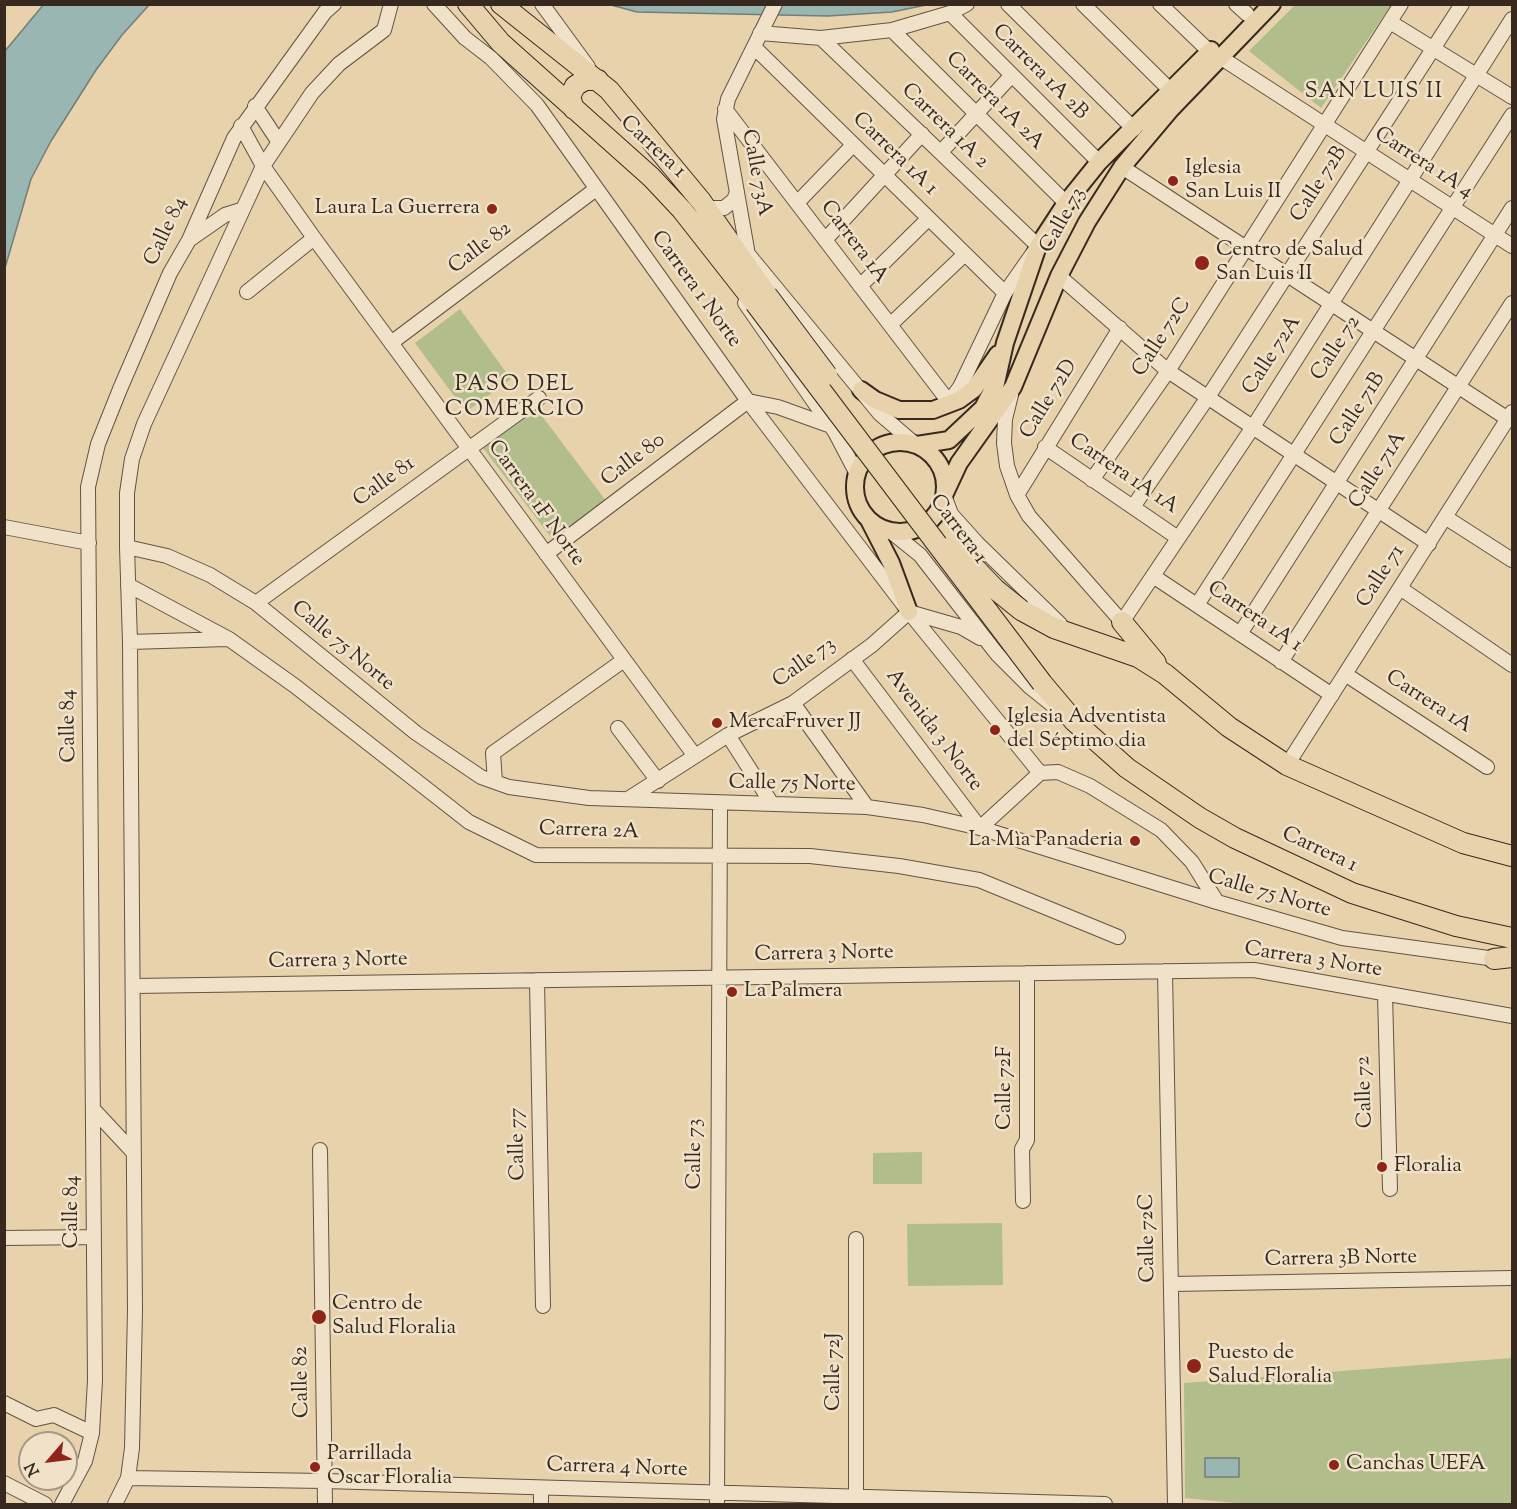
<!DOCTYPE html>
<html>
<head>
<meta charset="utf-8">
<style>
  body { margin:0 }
  #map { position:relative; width:1517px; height:1509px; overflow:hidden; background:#e8d2ac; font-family:"Sorts Mill Goudy",serif }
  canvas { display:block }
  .frame { position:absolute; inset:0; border:6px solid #37291f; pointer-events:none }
  .north { position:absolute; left:18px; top:1431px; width:60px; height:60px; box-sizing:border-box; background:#f0e2c9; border:2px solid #a69885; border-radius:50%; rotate:242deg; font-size:16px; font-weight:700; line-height:24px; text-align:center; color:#37291f }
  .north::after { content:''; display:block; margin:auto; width:21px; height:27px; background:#8f2418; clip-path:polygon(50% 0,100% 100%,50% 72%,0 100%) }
</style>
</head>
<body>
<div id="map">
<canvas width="1517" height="1509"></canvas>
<div class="frame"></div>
<div class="north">N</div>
</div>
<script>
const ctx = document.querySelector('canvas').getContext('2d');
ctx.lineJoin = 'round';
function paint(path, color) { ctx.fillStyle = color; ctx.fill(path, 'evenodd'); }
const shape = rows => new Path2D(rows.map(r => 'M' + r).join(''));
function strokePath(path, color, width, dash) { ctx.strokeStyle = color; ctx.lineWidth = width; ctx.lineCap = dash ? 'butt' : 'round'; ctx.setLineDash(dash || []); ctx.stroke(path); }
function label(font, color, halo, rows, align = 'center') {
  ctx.font = font + ' "Sorts Mill Goudy",serif'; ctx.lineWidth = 5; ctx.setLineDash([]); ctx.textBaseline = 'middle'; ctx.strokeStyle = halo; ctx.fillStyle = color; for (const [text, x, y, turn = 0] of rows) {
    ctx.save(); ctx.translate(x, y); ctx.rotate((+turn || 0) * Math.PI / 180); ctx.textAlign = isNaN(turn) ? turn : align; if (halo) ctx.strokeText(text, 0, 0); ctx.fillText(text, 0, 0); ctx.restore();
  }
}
paint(shape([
  [1295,5,1391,5,1321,108,1249,51],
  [460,309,511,379,466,412,415,343],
  [536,408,606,501,553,540,483,448],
  [922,1152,922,1184,873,1184,873,1153],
  [1002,1223,1003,1285,908,1286,907,1224],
  [1512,1358,1512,1504,1245,1504,1185,1498,1184,1383]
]), '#b2bd8c');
const water = shape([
  [44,4,149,5,122,35,96,70,51,141,31,179,5,268,5,51,44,4],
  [611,5,926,5,892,12,828,16,637,12,611,5],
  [1205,1458,1239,1458,1239,1477,1205,1477,1205,1458]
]);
paint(water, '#99b6b3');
strokePath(water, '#727e78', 1.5);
const minor = shape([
  [434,4,465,38,491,58,537,105,748,401,909,612,1040,773],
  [542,4,588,67],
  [1008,4,1134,129],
  [1083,4,1171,91],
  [1160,4,1210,52],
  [1236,4,1247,14],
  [950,13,1099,162],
  [1390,22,1512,97],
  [892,30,1066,203],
  [760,33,821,38,892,30,950,13,967,4],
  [754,47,1005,293],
  [1220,57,1512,246],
  [255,106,278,141],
  [725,109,949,402,960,387,1005,293,1038,246,821,38],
  [241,126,263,166,314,238,695,756],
  [941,152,1012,75],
  [1122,167,1508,419],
  [702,203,711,208,724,208,734,200,737,192],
  [797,203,853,145],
  [189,240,225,215,241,210],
  [825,240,922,134],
  [748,254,880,414,915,444],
  [748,255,724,119,728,99,775,4],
  [1059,276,1168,371,1429,544],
  [860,286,928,219],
  [247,292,314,238],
  [745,303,835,432,857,474],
  [890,325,965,254],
  [391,343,596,189],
  [1011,395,1005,419,1004,443,1007,466,1017,495,1029,516,1122,622,1253,427,1512,19],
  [1045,447,1178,538],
  [1092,480,1168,371,1401,4],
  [944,495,951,514,977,543,1060,624],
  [1017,495,1120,328],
  [1133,507,1208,397,1462,4],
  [1445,517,1512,560],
  [4,527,89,543],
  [889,530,920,555,997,654,1030,687,1055,707],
  [127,547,167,556,210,575,256,603,416,733,481,777,509,787,589,798,867,807,923,815,980,828,1217,902,1342,938,1503,960],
  [546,554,748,401,778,407,831,426],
  [1153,576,1332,695],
  [128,585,229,639,295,686,469,822,536,855,810,856,899,866,979,880,1118,937],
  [1400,588,1512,665],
  [256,603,539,398],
  [1197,605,1512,115],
  [909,612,961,627,980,638],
  [1240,634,1512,208],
  [130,642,227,639],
  [852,659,980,828,1040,773],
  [1281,662,1512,303],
  [1345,674,1487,767],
  [793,703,867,807],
  [618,728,658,781],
  [728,735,772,804],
  [1287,765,1512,412],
  [1040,773,1058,772,1090,786,1161,830,1192,862,1217,902],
  [495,782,493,753,624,660],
  [628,799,728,735,793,703,872,645,909,612],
  [1165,971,1175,1504],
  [537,980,543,1306],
  [133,986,1254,970,1512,1016],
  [1385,994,1390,1189],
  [93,1109,134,1153],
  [320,1150,325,1504],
  [1023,1201,1022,1149,1027,1140,1027,973],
  [4,1238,94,1237],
  [1171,1284,1512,1278],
  [4,1403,36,1419,54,1415,92,1433],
  [128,1478,325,1481,1105,1504],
  [4,1483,45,1504],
  [62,1504,85,1461,92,1433,95,1380,88,487,98,444,120,389,170,273,189,240,234,138,325,12,334,4],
  [115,1504,128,1478,132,1448,135,1310,130,642,127,547,127,493,132,459,144,424,263,166,312,93,339,64,384,30,391,4],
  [541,1504,541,1488],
  [717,1504,720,804],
  [856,1504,856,1239]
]);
const major = shape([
  [861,390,875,400,899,410,933,410,959,400,974,389,998,354],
  '855 487a45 45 0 1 1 90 0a45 45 0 1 1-90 0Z',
  [917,445,949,440,983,408,996,383,1005,343,1038,246,1066,203,1099,162,1211,50],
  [945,493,959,463,1013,387,1059,276,1087,222,1122,167,1170,110,1272,4],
  [869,520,891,563,909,612]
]);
const highway = shape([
  [468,4,501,43,651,177,682,210,755,303],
  [501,4,609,90,701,201,767,295],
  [574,109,570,97,575,86,585,80,598,80],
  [1021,610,1054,628,1138,657,1165,674,1229,727,1287,765,1463,843,1512,856],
  [1122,622,1156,663],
  [1042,683,1074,721,1127,768,1200,818,1235,838,1352,893,1456,926,1512,938],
  [1494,959,1512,957]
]);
strokePath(minor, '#635342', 16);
strokePath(major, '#37291f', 20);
strokePath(highway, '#37291f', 22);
strokePath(minor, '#f0e2c9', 14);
strokePath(major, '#e8d2ac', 16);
strokePath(highway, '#e8d2ac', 20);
const highwayBridge = shape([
  [767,295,827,375],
  [755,303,1042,683],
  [953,545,995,589,1021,610]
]);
strokePath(highwayBridge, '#37291f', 22, []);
strokePath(highwayBridge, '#e8d2ac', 20);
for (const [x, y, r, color] of [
  [1173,181,6,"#8f2418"],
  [492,209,6,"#8f2418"],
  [1202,263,8,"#8f2418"],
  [717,723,6,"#8f2418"],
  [995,730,6,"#8f2418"],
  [1135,841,6,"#8f2418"],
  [732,992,6,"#8f2418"],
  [1382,1167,6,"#8f2418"],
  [319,1317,8,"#8f2418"],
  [1194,1366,8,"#8f2418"],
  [1334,1465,6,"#8f2418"],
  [315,1467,6,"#8f2418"]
]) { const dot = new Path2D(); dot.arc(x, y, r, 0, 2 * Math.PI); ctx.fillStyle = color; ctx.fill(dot); strokePath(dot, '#f0e2c9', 2); }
label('21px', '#37291f', '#f0e2c9', [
  ["Carrera 1A 2B",1039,73,45],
  ["Carrera 1A 2A",994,102,45],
  ["Carrera 1A 2",944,127,44],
  ["Carrera 1",652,148,43],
  ["Carrera 1A 1",894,155,44],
  ["Carrera 1A 4",1423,164,33],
  ["Calle 73A",755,173,79],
  ["Calle 72B",1320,185,-57],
  ["Calle 73",1064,221,-61],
  ["Calle 84",167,232,-65],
  ["Carrera 1A",853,243,53],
  ["Calle 82",481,249,-37],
  ["Carrera 1 Norte",695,290,54],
  ["Calle 72C",1163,338,-57],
  ["Calle 72",1337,349,-57],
  ["Calle 72A",1273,356,-57],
  ["Calle 72D",1050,400,-58],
  ["Calle 71B",1359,410,-57],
  ["Calle 80",634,461,-37],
  ["Calle 71A",1379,471,-57],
  ["Carrera 1A 1A",1123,475,34],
  ["Calle 81",385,483,-36],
  ["Carrera 1F Norte",535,504,54],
  ["Carrera 1",957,530,53],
  ["Calle 71",1382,577,-57],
  ["Carrera 1A 1",1254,618,34],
  ["Calle 75 Norte",342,647,40],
  ["Calle 73",805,664,-35],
  ["Carrera 1A",1428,703,33],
  ["Calle 84",70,726,-91],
  ["Avenida 3 Norte",933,731,53],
  ["Calle 75 Norte",792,785,1],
  ["Carrera 2A",589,832,2],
  ["Carrera 1",1319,851,25],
  ["Calle 75 Norte",1269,895,16],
  ["Carrera 3 Norte",824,955,-1],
  ["Carrera 3 Norte",1313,961,9],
  ["Carrera 3 Norte",338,962,-1],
  ["Calle 72F",1006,1088,-90],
  ["Calle 72",1366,1092,-92],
  ["Calle 77",519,1144,-91],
  ["Calle 73",696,1154,-90],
  ["Calle 84",73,1212,-90],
  ["Calle 72C",1149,1238,-91],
  ["Carrera 3B Norte",1341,1260,-1],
  ["Calle 72J",835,1372,-90],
  ["Calle 82",303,1382,-91],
  ["Carrera 4 Norte",617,1469,2]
]);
label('21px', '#37291f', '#f0e2c9', [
  ["Iglesia",1185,169],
  ["San Luis II",1185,193],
  ["Laura La Guerrera",480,209,"right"],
  ["Centro de Salud",1216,251],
  ["San Luis II",1216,275],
  ["Iglesia Adventista",1007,718],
  ["del Séptimo dia",1007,742],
  ["MercaFruver JJ",729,723],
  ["La Mìa Panaderia",1123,841,"right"],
  ["La Palmera",744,992],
  ["Floralia",1394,1167],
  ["Centro de",332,1305],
  ["Salud Floralia",332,1329],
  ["Puesto de",1208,1354],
  ["Salud Floralia",1208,1378],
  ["Parrillada",327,1455],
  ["Oscar Floralia",327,1479],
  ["Canchas UEFA",1346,1465]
], 'left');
ctx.letterSpacing = '1.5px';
label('22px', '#37291f', '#f0e2c9', [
  ["SAN LUIS II",1374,93],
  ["PASO DEL",515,386],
  ["COMERCIO",515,411]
]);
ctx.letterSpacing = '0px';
</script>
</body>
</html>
